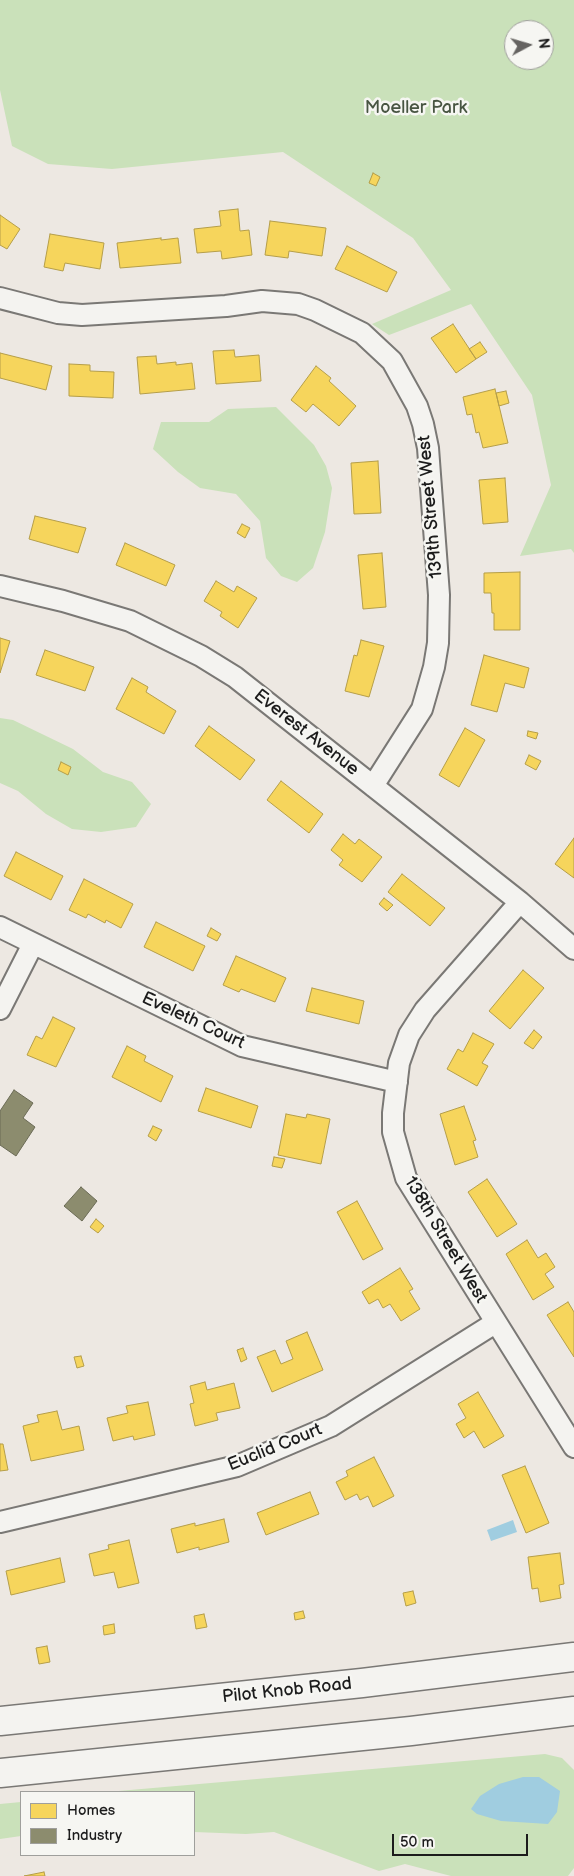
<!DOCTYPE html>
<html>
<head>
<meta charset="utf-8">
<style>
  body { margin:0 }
  #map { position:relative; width:574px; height:1876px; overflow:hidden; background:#ede8e2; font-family:"Balsamiq Sans",sans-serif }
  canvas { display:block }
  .legend { position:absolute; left:20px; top:1791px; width:175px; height:65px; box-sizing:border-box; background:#f6f6f2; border:1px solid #9f9f9c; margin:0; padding:6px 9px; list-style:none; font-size:15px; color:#1c1c1c }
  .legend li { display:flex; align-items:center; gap:10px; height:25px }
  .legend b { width:25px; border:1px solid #9f9f9c }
  .north { position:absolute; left:504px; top:20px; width:50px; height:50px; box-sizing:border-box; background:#f6f6f2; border:1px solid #9f9f9c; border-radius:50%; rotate:84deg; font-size:14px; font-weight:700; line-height:20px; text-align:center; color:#1c1c1c }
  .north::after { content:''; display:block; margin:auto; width:18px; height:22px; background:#656361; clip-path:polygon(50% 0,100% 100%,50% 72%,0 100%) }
  .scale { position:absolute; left:392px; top:1834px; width:136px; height:22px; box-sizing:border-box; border:2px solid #1c1c1c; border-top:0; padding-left:6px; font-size:15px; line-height:18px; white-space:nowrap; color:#1c1c1c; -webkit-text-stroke:4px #f6f6f2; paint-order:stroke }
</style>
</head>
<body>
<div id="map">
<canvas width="574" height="1876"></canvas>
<ul class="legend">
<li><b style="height:14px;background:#f6d55c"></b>Homes</li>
<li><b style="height:14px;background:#8c8c6e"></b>Industry</li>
</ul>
<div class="north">N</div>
<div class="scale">50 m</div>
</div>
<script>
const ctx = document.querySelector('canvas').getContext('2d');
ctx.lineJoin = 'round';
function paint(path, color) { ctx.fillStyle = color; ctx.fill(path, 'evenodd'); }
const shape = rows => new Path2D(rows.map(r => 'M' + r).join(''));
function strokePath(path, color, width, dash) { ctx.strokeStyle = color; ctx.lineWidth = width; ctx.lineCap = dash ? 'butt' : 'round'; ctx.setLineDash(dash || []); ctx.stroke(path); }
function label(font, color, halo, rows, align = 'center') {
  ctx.font = font + ' "Balsamiq Sans",sans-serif'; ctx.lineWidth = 5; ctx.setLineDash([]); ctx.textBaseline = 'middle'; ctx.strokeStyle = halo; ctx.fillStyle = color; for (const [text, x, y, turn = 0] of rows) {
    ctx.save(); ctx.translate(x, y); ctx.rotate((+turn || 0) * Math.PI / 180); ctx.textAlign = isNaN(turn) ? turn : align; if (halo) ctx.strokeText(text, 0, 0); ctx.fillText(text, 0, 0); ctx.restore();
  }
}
paint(shape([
  [0,0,574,0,574,553,571,549,520,556,551,485,532,395,471,304,389,335,372,324,451,290,413,238,283,152,112,169,48,164,12,146,0,90],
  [514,30,544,30,544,60,514,60],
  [276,407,314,445,326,466,332,488,325,532,313,568,297,582,281,576,266,558,260,521,236,494,200,488,178,472,153,449,161,422,209,422,228,409],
  [0,718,13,720,73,749,103,772,132,782,151,804,136,827,101,832,72,829,46,814,18,791,0,783],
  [545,1754,562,1758,574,1770,574,1868,568,1876,451,1876,405,1864,379,1871,274,1832,246,1834,194,1832,194,1792,107,1792],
  [21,1802,21,1836,0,1839,0,1804]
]), '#cae1ba');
paint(shape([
  [513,1520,517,1532,491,1541,487,1530],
  [523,1777,539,1777,560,1791,557,1812,548,1824,501,1821,477,1814,471,1809,480,1796,499,1784]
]), '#a0cde0');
const homes = shape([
  [373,173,380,177,376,186,369,183,373,173],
  [238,209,240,231,249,230,252,255,222,259,221,251,197,253,194,229,221,226,219,211,238,209],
  [0,215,20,229,7,249,0,245,0,215],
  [270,221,326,228,322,256,289,251,288,258,265,255,270,221],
  [50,234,104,243,100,269,65,263,63,271,44,267,50,234],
  [161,238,161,240,178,238,181,263,120,268,117,243,161,238],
  [347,246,397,272,387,292,335,269,347,246],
  [453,324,476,359,456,373,431,338,453,324],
  [480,342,487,352,476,359,469,349,480,342],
  [234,350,235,357,259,355,261,381,216,384,213,351,234,350],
  [0,353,52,366,46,390,0,378,0,353],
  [156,356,157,364,176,362,176,365,192,363,195,389,140,394,137,357,156,356],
  [69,364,90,365,90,371,114,372,113,398,69,396,69,364],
  [316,366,331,378,329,381,356,406,339,426,313,404,306,412,291,400,316,366],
  [495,389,508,443,483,448,479,432,476,433,472,414,467,415,463,397,495,389],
  [506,391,509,403,499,406,496,393,506,391],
  [378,461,381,513,354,514,351,463,378,461],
  [505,478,508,522,483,524,479,480,505,478],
  [35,516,86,528,78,553,29,539,35,516],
  [242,524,250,528,245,538,237,533,242,524],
  [125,543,175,565,166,586,116,565,125,543],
  [382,553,386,607,363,609,358,555,382,553],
  [520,572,520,630,494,630,494,613,492,613,491,593,484,593,484,573,520,572],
  [216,581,234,592,237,586,257,598,238,628,220,616,222,612,204,601,216,581],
  [0,638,10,641,0,673,0,638],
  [361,640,384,646,369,697,345,691,354,655,357,656,361,640],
  [45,650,94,667,85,691,36,675,45,650],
  [484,655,529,668,524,688,505,683,497,712,471,705,484,655],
  [132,678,148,687,146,692,176,711,164,734,116,709,132,678],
  [209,726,255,760,240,780,195,746,209,726],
  [465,728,485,740,459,787,439,775,465,728],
  [528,731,538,733,536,739,527,736,528,731],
  [529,755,541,761,536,770,525,764,529,755],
  [61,762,71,767,68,775,58,770,61,762],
  [281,781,323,814,309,833,267,800,281,781],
  [343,834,355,844,359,839,382,857,362,882,339,865,343,860,331,850,343,834],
  [574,838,574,878,555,864,574,838],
  [16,852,63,876,51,900,4,876,16,852],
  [402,874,445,908,430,926,388,892,402,874],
  [84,879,133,904,121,928,106,920,105,923,88,914,86,918,69,910,84,879],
  [384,898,393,905,387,911,379,904,384,898],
  [156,922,205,946,193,971,144,947,156,922],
  [211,928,221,934,217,941,207,936,211,928],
  [236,956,286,978,275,1002,241,989,239,992,223,985,236,956],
  [523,970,544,988,510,1029,489,1011,523,970],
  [312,988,364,1001,359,1024,306,1011,312,988],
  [53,1017,75,1028,56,1067,27,1055,36,1036,42,1039,53,1017],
  [534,1030,542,1037,533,1049,524,1043,534,1030],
  [473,1033,494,1044,482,1063,488,1066,477,1086,447,1069,458,1049,463,1052,473,1033],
  [127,1046,146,1056,144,1061,173,1076,161,1102,112,1077,127,1046],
  [206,1088,258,1106,251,1128,198,1111,206,1088],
  [464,1106,476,1140,473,1141,478,1157,455,1165,440,1114,464,1106],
  [286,1114,306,1118,307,1114,330,1119,321,1164,278,1155,286,1114],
  [153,1126,162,1130,156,1141,148,1136,153,1126],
  [274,1157,285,1159,282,1168,272,1166,274,1157],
  [487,1179,517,1224,497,1237,468,1192,487,1179],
  [357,1201,383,1249,363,1260,337,1212,357,1201],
  [96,1219,104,1226,98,1233,90,1227,96,1219],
  [527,1240,538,1258,546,1253,555,1267,545,1274,554,1287,533,1300,506,1254,527,1240],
  [400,1268,413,1289,409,1291,420,1309,401,1321,390,1304,383,1308,378,1299,369,1304,362,1292,400,1268],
  [568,1302,574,1312,574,1357,547,1315,568,1302],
  [307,1332,323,1370,272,1392,257,1357,275,1350,281,1364,293,1359,286,1341,307,1332],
  [243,1348,247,1359,241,1362,237,1350,243,1348],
  [81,1356,84,1366,77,1368,74,1357,81,1356],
  [205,1382,207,1390,234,1383,240,1408,216,1413,218,1420,195,1426,190,1404,194,1403,190,1386,205,1382],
  [478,1392,504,1436,484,1448,474,1431,464,1438,456,1424,466,1418,458,1404,478,1392],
  [148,1402,155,1435,134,1440,133,1436,113,1441,107,1418,128,1413,126,1406,148,1402],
  [57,1411,62,1430,79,1426,84,1450,31,1461,23,1426,39,1422,37,1415,57,1411],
  [0,1444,3,1444,8,1470,0,1471,0,1444],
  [374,1457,394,1496,373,1507,368,1496,360,1500,357,1494,345,1500,336,1482,348,1476,346,1471,374,1457],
  [525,1466,549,1523,526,1533,502,1475,525,1466],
  [310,1492,319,1514,266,1535,257,1513,310,1492],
  [224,1519,229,1542,199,1550,199,1547,177,1553,171,1529,195,1523,195,1526,224,1519],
  [129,1540,139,1583,118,1588,114,1572,94,1576,89,1554,109,1549,108,1545,129,1540],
  [560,1553,564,1584,559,1585,561,1598,540,1602,538,1588,532,1589,528,1557,560,1553],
  [60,1558,65,1582,11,1595,6,1571,60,1558],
  [413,1591,416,1603,406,1606,403,1593,413,1591],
  [303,1611,305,1618,295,1620,294,1613,303,1611],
  [204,1614,207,1627,196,1629,194,1616,204,1614],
  [114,1624,115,1633,104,1635,103,1626,114,1624],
  [47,1646,50,1662,39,1664,36,1648,47,1646],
  [44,1872,45,1876,24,1876,44,1872]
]);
paint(homes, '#f6d55c');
strokePath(homes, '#b59e49', 1);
const industry = shape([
  [14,1090,33,1103,23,1118,35,1127,16,1156,0,1145,0,1111,14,1090],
  [81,1187,97,1201,82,1221,64,1206,81,1187]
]);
paint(industry, '#8c8c6e');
strokePath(industry, '#6a6a55', 1);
const minor = shape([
  [0,298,58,313,82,315,226,306,262,301,298,304,315,310,362,333,392,361,417,406,423,424,428,448,439,595,438,643,434,667,422,709,373,786],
  [0,586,63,601,130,621,201,656,235,677,520,902,574,949],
  [520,902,425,1010,409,1035,399,1063,393,1113,393,1132,406,1178,574,1447],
  [0,927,242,1046,397,1082],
  [0,1009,33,944],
  [0,1522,237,1466,331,1426,495,1323]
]);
const secondary = shape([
  [0,1721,362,1683,574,1657],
  [0,1773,411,1731,574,1711]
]);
strokePath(minor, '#7a7875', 24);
strokePath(secondary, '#7a7875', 31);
strokePath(minor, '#f4f3f0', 20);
strokePath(secondary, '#f4f3f0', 28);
label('18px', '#485542', '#f6f6f2', [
  ["Moeller Park",416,108]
]);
label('18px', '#1c1c1c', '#f6f6f2', [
  ["139th Street West",431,507,-95],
  ["Everest Avenue",306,733,38],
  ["Eveleth Court",193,1021,25],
  ["138th Street West",445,1240,59],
  ["Euclid Court",275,1448,-22],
  ["Pilot Knob Road",287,1691,-6]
]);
</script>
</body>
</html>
